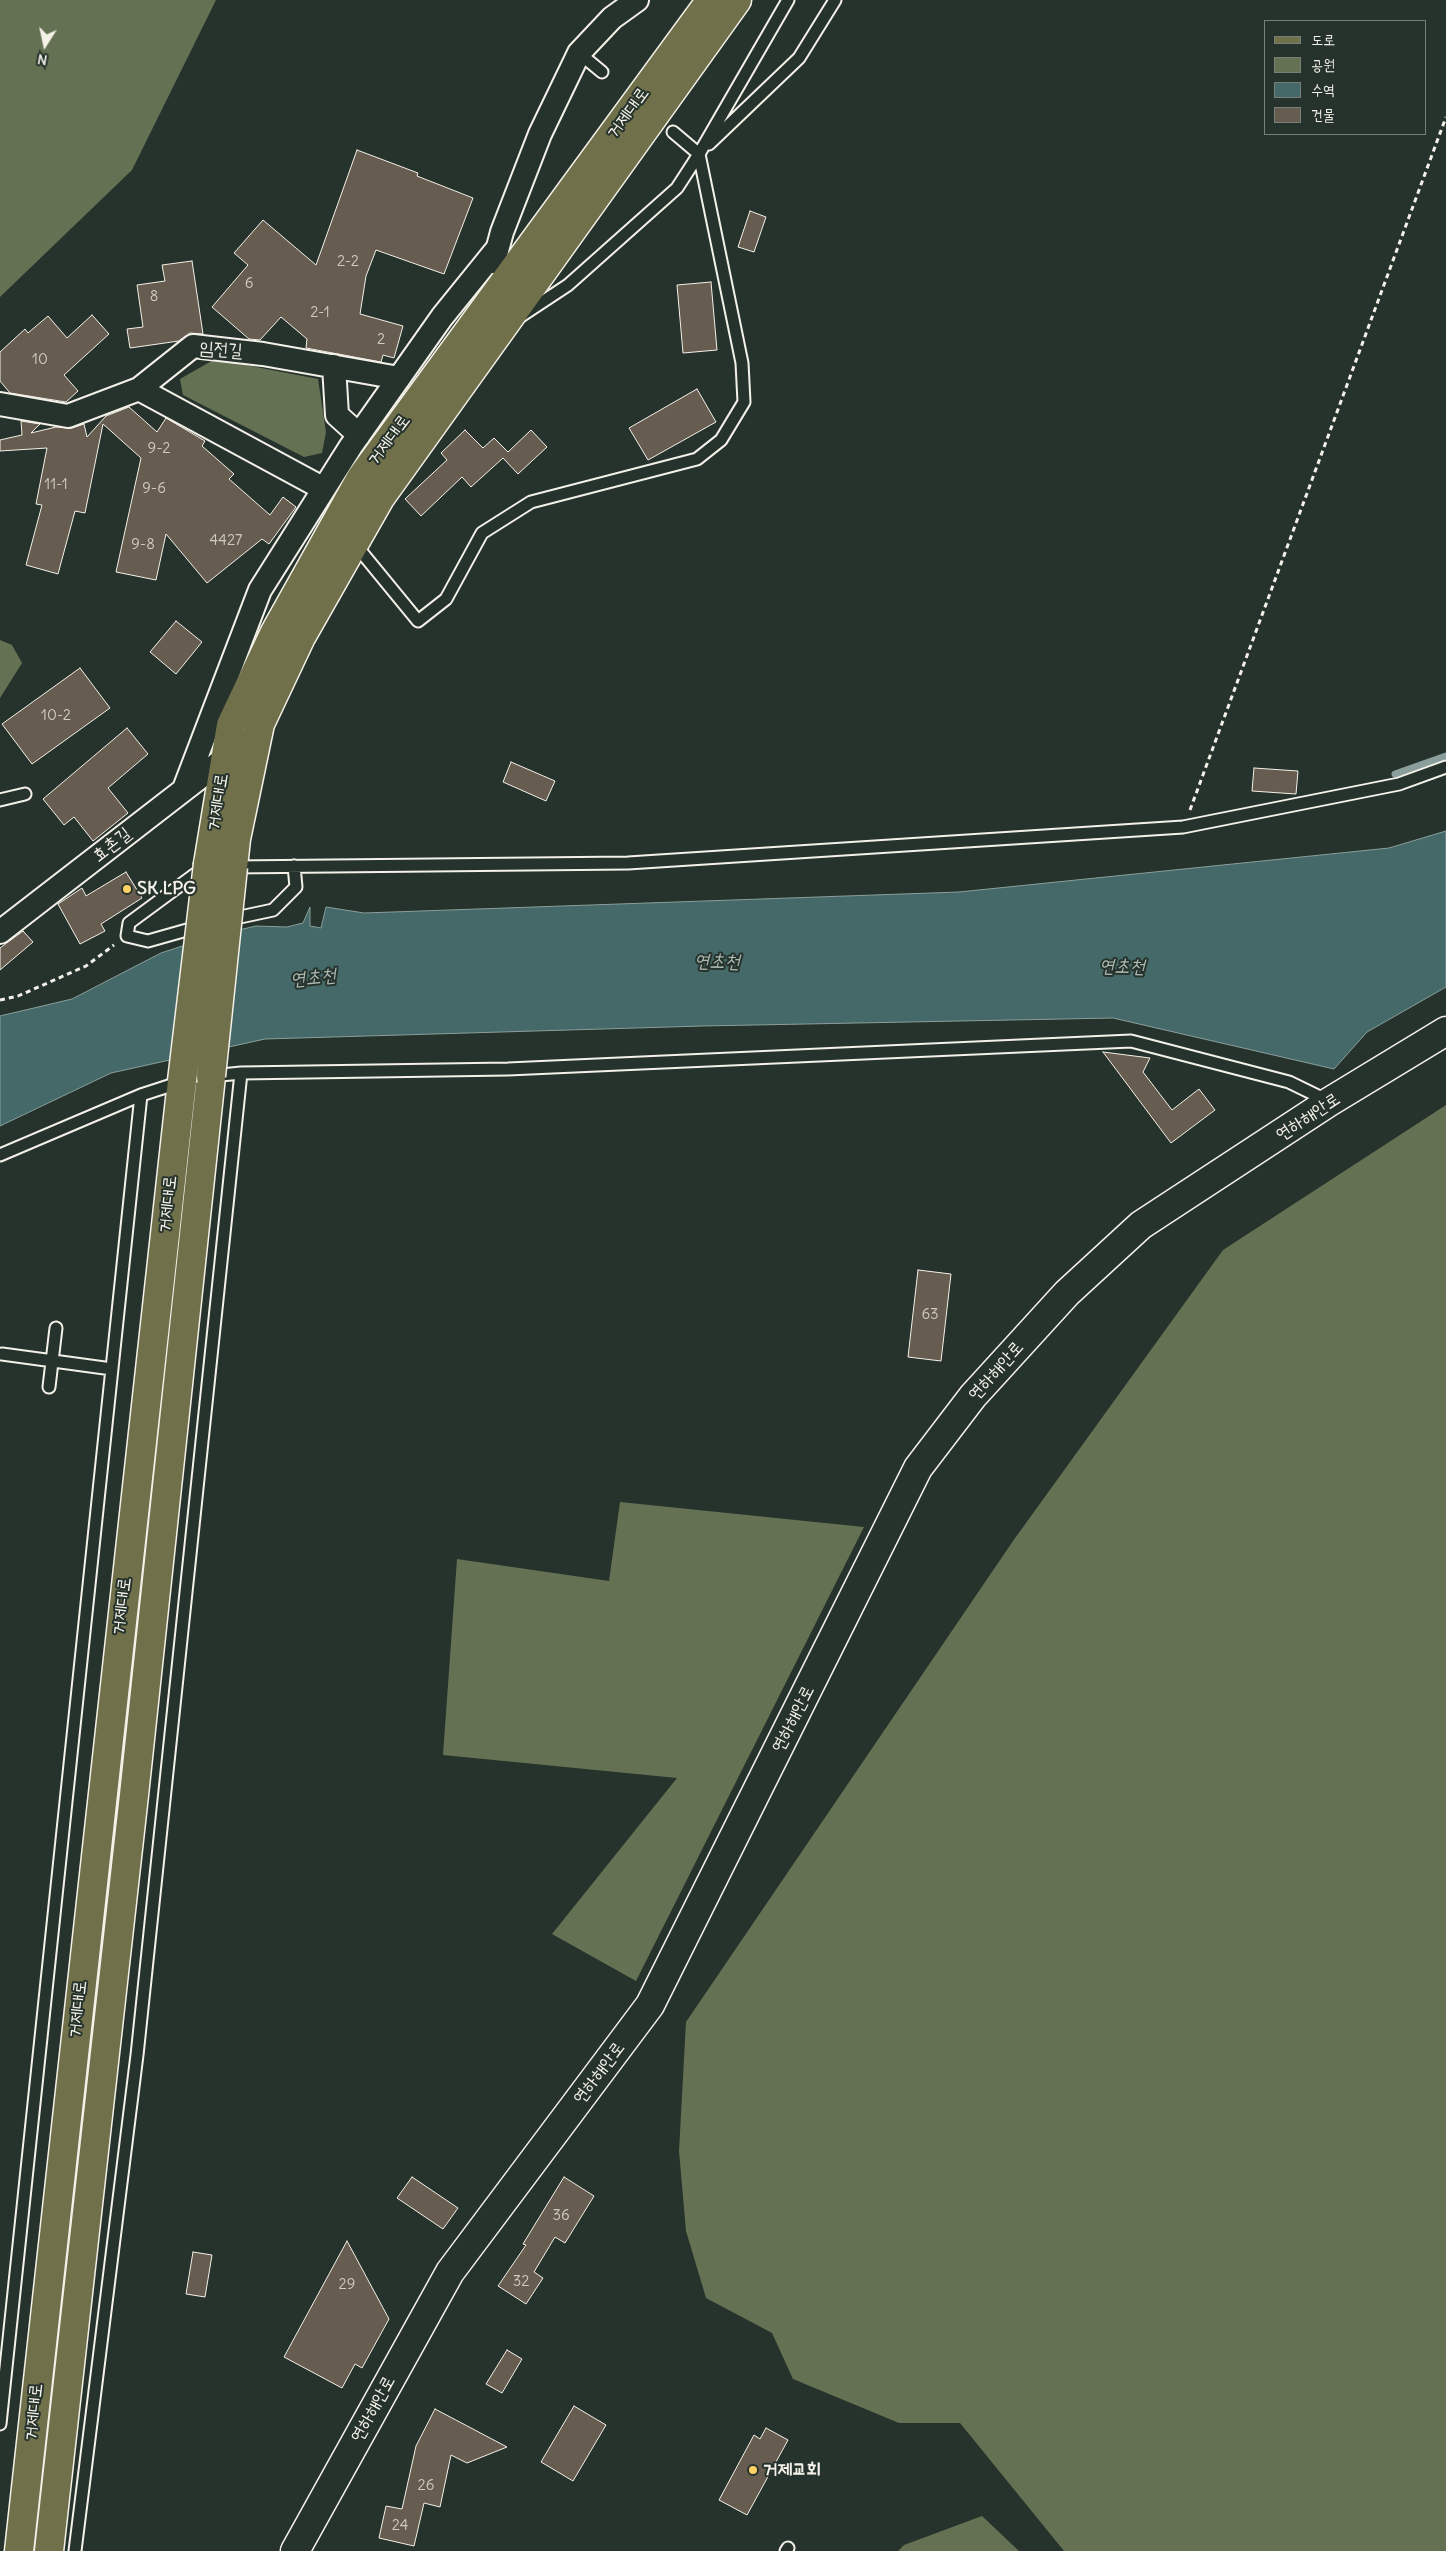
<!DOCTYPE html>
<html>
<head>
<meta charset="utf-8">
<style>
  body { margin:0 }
  #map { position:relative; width:1446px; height:2551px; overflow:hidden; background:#26332d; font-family:Delius,"Poor Story",sans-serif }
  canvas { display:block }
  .legend { position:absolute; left:1264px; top:20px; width:162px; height:115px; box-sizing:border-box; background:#26332d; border:1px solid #787f78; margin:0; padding:6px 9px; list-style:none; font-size:15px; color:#f4f1e8 }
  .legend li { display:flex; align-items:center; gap:10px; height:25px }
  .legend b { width:25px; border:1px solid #787f78 }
  .north { position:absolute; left:20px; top:20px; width:50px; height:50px; -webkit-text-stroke:4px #26332d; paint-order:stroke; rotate:190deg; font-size:14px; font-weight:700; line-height:20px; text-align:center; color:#f4f1e8 }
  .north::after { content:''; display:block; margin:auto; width:18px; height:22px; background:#f4f1e8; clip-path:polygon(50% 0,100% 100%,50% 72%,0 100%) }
</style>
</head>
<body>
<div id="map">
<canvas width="1446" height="2551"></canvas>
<ul class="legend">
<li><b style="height:6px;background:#70704a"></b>도로</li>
<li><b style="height:14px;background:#647253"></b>공원</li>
<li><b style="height:14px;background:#446968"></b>수역</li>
<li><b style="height:14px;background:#665c50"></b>건물</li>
</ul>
<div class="north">N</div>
</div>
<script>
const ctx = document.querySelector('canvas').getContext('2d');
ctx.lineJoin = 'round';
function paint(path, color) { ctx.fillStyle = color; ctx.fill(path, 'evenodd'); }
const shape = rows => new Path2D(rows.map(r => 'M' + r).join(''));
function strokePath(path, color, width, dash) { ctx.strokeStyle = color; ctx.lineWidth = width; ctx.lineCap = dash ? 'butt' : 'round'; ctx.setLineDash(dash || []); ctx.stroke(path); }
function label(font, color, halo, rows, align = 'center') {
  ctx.font = font + ' Delius,"Poor Story",sans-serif'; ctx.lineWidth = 4; ctx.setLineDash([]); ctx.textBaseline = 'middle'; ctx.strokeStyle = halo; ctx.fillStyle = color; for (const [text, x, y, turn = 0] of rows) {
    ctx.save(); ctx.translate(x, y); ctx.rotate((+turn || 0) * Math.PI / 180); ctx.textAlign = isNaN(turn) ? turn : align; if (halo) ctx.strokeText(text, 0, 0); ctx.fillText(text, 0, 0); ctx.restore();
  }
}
paint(shape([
  [0,0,216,0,132,170,0,297],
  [215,359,318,379,326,432,322,453,304,457,183,395,180,379],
  [0,640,12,645,22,663,0,698],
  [1446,1105,1446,2551,1064,2551,960,2423,899,2423,793,2379,772,2333,706,2298,686,2231,679,2151,686,2022,1013,1541,1223,1250],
  [620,1502,864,1527,636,1981,552,1934,677,1778,443,1755,457,1559,609,1581],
  [982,2516,1019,2551,898,2551,904,2545]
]), '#647253');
const water = shape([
  [1446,831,1446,987,1367,1032,1334,1069,1113,1018,703,1026,265,1039,111,1073,0,1126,0,1016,72,999,161,953,213,936,256,926,287,927,303,923,310,907,310,926,321,928,326,907,364,913,959,892,1389,848,1446,831]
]);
paint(water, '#446968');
strokePath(water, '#8a9f9b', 1);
strokePath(shape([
  [1395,774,1446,756]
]), '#8a9f9b', 7);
const building = shape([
  [357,150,418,173,417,176,473,198,444,274,376,250,366,276,360,314,403,326,394,358,383,355,381,362,306,348,307,339,281,317,260,340,249,339,212,307,248,265,234,253,263,220,316,265,357,150],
  [750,211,766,217,754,252,738,247,750,211],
  [192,261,203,334,190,333,179,341,130,348,127,329,143,327,137,285,165,281,162,265,192,261],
  [711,282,717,350,683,353,677,285,711,282],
  [92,315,109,334,64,375,78,391,66,402,10,393,0,381,0,352,25,329,28,333,48,316,67,338,92,315],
  [697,389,716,422,648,460,629,428,697,389],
  [129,407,157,432,166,418,205,441,202,446,234,474,229,479,270,515,283,497,296,507,269,544,262,539,207,583,166,534,156,580,116,572,141,458,103,424,85,513,75,511,58,574,26,565,42,505,36,504,47,448,0,451,0,440,22,435,21,421,40,424,31,433,56,427,72,428,84,424,87,437,106,416,129,407],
  [465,430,483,448,494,438,508,452,531,430,547,447,518,474,503,458,471,487,462,477,421,516,405,499,447,460,441,453,465,430],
  [176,621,202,642,176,674,150,652,176,621],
  [80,668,110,708,32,764,2,724,80,668],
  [127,728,148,754,108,788,128,813,93,841,74,817,64,825,43,799,127,728],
  [511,762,555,781,546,801,503,782,511,762],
  [1254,768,1298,771,1296,794,1252,791,1254,768],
  [126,872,142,898,101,924,105,931,80,944,58,904,82,888,86,896,126,872],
  [23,931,33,942,0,970,0,948,23,931],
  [1103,1052,1150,1058,1143,1072,1172,1110,1199,1089,1215,1110,1171,1143,1103,1052],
  [918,1270,951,1274,941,1361,908,1357,918,1270],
  [412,2177,458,2208,443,2229,397,2198,412,2177],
  [564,2177,594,2196,565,2243,555,2237,534,2272,543,2278,526,2304,498,2286,526,2245,523,2244,564,2177],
  [347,2241,389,2319,362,2368,355,2364,342,2388,284,2357,347,2241],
  [193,2252,212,2255,205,2297,186,2294,193,2252],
  [507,2350,522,2359,502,2393,486,2384,507,2350],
  [574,2406,606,2425,573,2481,541,2462,574,2406],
  [435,2409,507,2447,467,2463,451,2455,440,2507,424,2503,414,2546,379,2538,386,2506,402,2509,416,2446,435,2409],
  [766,2428,788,2440,747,2515,719,2500,754,2435,760,2439,766,2428]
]);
paint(building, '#665c50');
strokePath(building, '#f4f1e8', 1);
const lane = shape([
  [579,53,602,72],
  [709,144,799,58,835,0],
  [521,316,568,285,677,188,699,154,788,0],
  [354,543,418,621,446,599,482,533,531,502,697,459,721,440,744,402,742,363,699,154,673,132],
  [0,800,25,794],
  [233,867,628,863,1183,827,1399,784,1446,767],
  [226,920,273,910,296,887,294,866],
  [201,926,148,941,127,936,129,923,205,867],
  [211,1076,241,1073,508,1069,1131,1041,1289,1082,1328,1101],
  [0,1155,141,1095,181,1082],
  [2,1354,112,1369],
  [49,1387,56,1328],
  [0,2424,141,1095],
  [75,2551,137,2055,241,1073],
  [786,2551,788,2548]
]);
const street = shape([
  [494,262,502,232,540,134,579,53,612,18,637,0],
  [334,366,337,415,359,435],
  [139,389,324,489],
  [0,404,68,416,139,389,193,346,263,354,399,378],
  [184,789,260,590,351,446,442,317,497,249],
  [0,932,225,758]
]);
const secondary = shape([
  [295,2551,450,2272,650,2005,918,1468,973,1396,1067,1293,1141,1225,1329,1102,1446,1031]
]);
const primary = shape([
  [208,864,231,725,275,632,361,478,711,0],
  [233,867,236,839,260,724,301,637,380,498,737,0],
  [19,2551,182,1081],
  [49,2551,134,1795,211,1076]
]);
strokePath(lane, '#f4f1e8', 15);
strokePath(street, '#f4f1e8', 26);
strokePath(secondary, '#f4f1e8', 31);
strokePath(primary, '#f4f1e8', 31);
strokePath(shape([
  [1190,810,1446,117],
  [0,1000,18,996,86,966,114,945]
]), '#f4f1e8', 3, [5, 4]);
strokePath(lane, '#26332d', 11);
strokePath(street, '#26332d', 22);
strokePath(secondary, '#26332d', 28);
strokePath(primary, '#70704a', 28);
const primaryBridge = shape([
  [211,1076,233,867],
  [182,1081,208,864]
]);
strokePath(primaryBridge, '#f4f1e8', 31, []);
strokePath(primaryBridge, '#70704a', 28);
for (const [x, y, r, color] of [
  [127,889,5,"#ffd166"],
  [753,2470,5,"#ffd166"]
]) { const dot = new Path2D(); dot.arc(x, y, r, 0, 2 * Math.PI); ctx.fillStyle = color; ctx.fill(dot); strokePath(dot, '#26332d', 2); }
label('15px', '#d0ccc2', null, [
  ["2-2",348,262],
  ["6",249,284],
  ["8",154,297],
  ["2-1",320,313],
  ["2",381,340],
  ["10",40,360],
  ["9-2",159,449],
  ["11-1",56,485],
  ["9-6",154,489],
  ["4427",226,541],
  ["9-8",143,545],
  ["10-2",56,716],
  ["63",930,1315],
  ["36",561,2216],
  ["32",521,2282],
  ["29",347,2285],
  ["26",426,2486],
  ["24",400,2526]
]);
label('18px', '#f4f1e8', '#26332d', [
  ["거제대로",628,113,-54],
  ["임전길",221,350,4],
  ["거제대로",389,440,-53],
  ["거제대로",218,802,-81],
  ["효촌길",112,845,-38],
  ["연하해안로",1308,1117,-33],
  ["거제대로",168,1204,-84],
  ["연하해안로",996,1371,-48],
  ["거제대로",122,1606,-83],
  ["연하해안로",793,1719,-63],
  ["거제대로",78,2009,-84],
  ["연하해안로",599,2073,-53],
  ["연하해안로",373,2409,-61],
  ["거제대로",34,2412,-84]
]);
label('bold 18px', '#f4f1e8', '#26332d', [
  ["SK LPG",137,889],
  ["거제교회",763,2470]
], 'left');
label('italic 19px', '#aebbb5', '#26332d', [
  ["연초천",717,962,1],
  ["연초천",1122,967,1],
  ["연초천",313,978,-6]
]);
</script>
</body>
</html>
